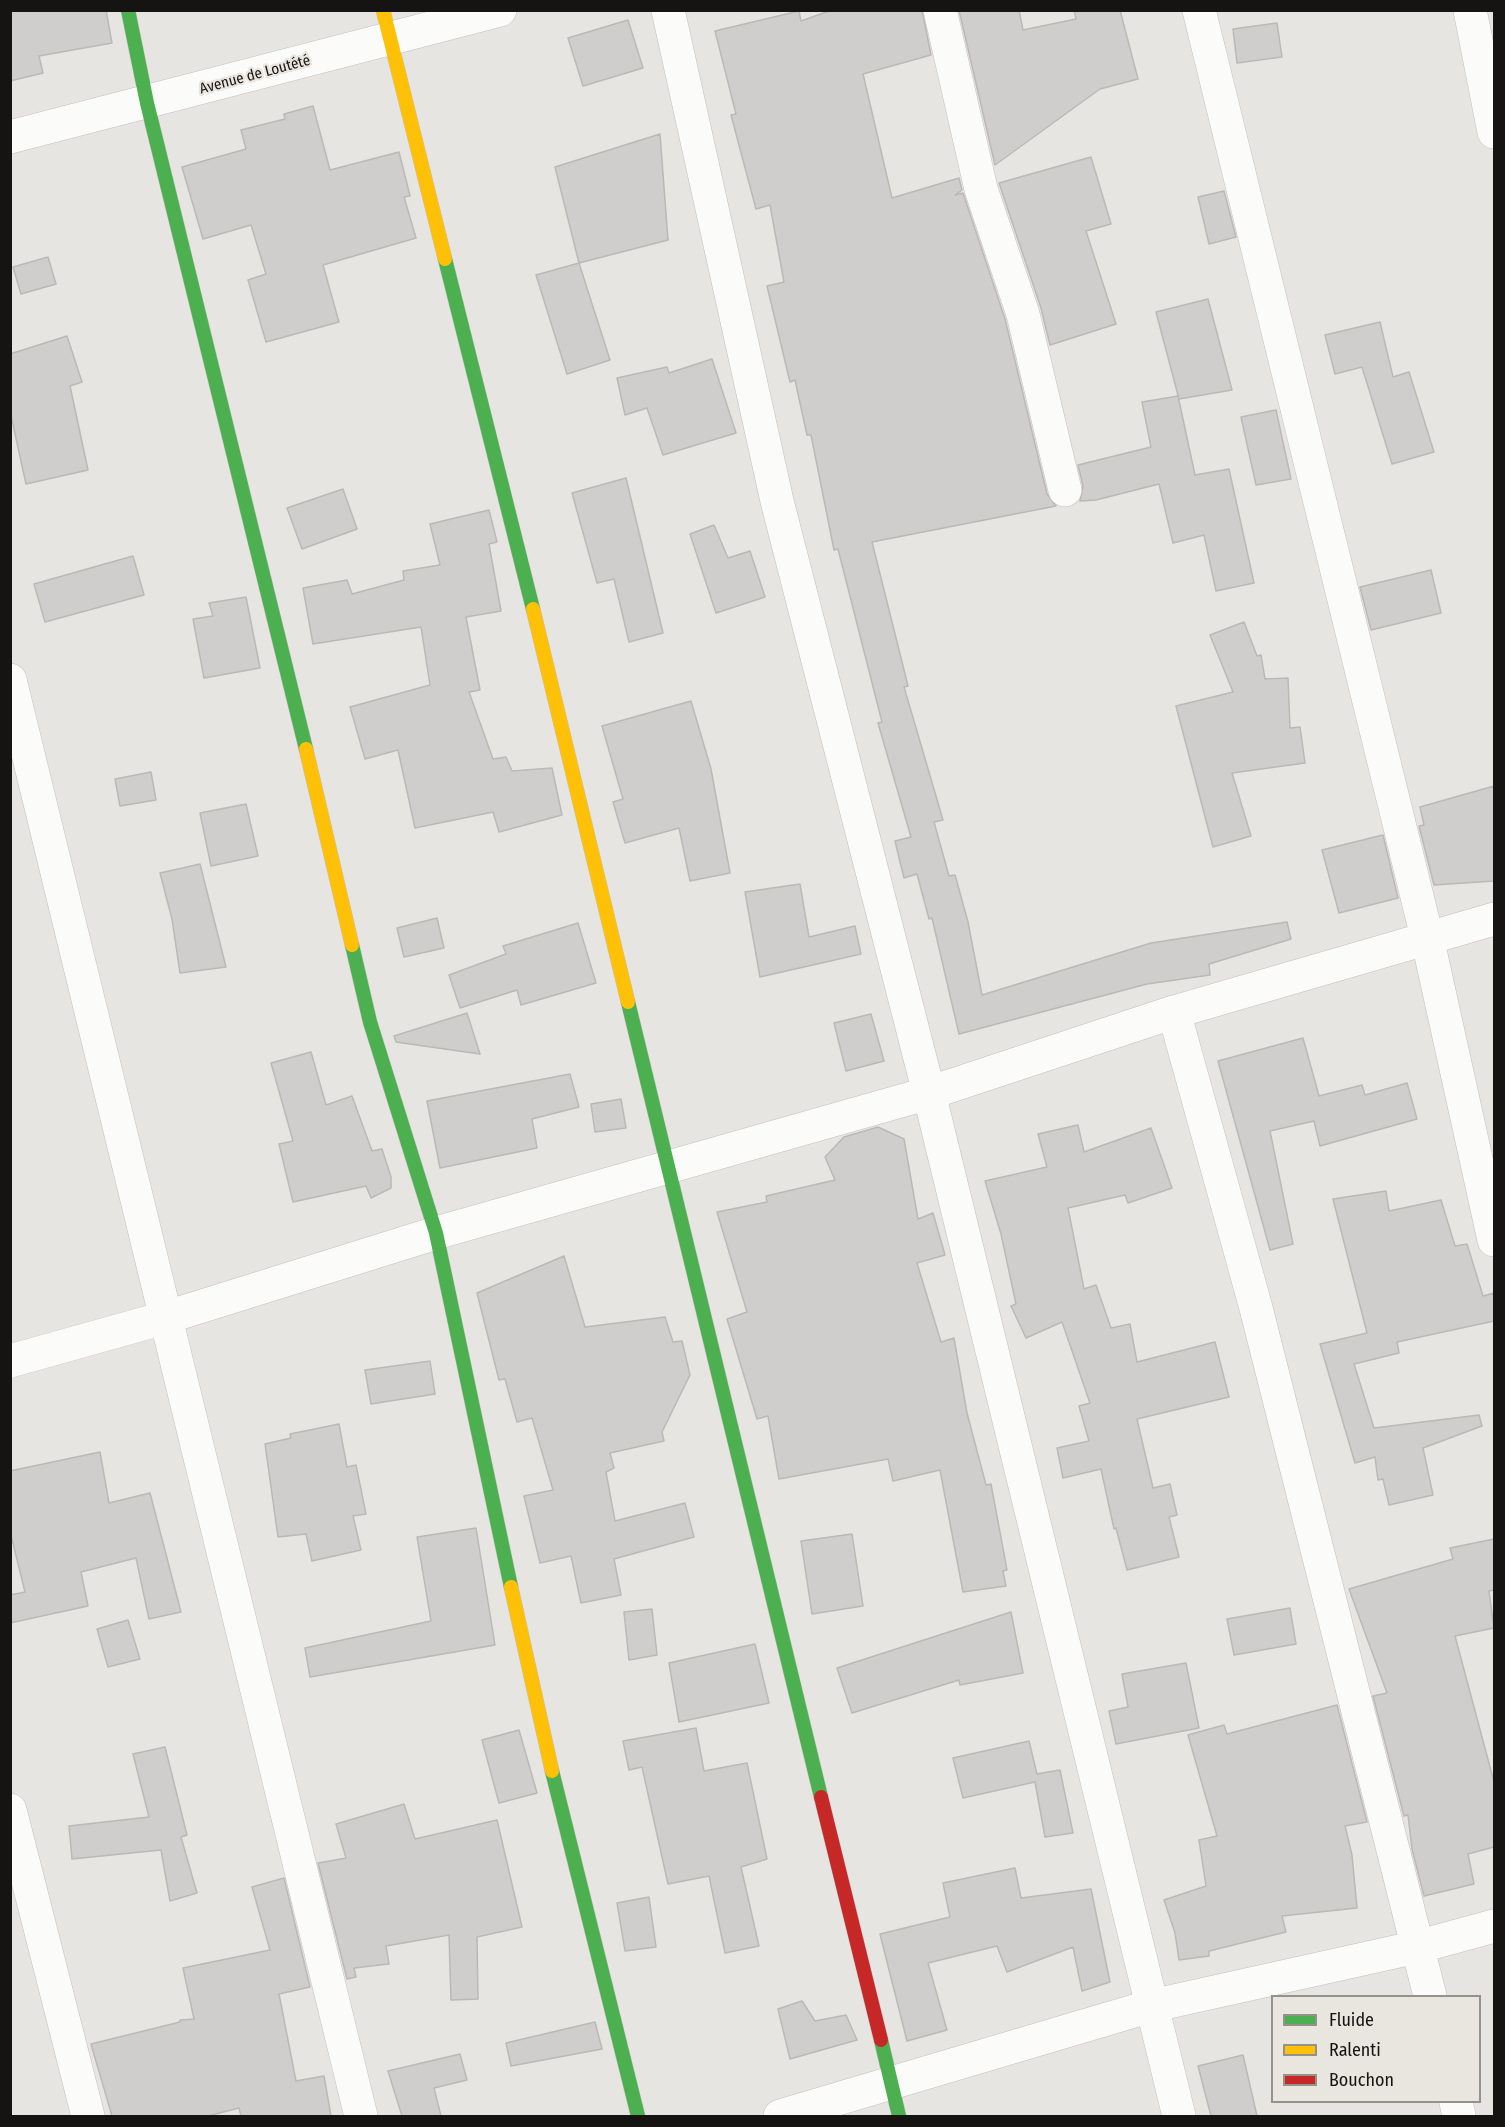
<!DOCTYPE html>
<html>
<head>
<meta charset="utf-8">
<style>
  body { margin:0 }
  #map { position:relative; width:1505px; height:2127px; overflow:hidden; background:#e7e5e1; font-family:"Fira Sans Condensed",sans-serif }
  canvas { display:block }
  .frame { position:absolute; inset:0; border:12px solid #161412; pointer-events:none }
  .legend { position:absolute; left:1271px; top:1995px; width:210px; height:108px; box-sizing:border-box; background:#e9e6df; border:2px solid #95928d; margin:0; padding:8px 10px; list-style:none; font-size:18px; color:#161412 }
  .legend li { display:flex; align-items:center; gap:12px; height:30px }
  .legend b { width:30px; border:2px solid #95928d }
</style>
</head>
<body>
<div id="map">
<canvas width="1505" height="2127"></canvas>
<div class="frame"></div>
<ul class="legend">
<li><b style="height:8px;background:#4caf50"></b>Fluide</li>
<li><b style="height:8px;background:#ffc107"></b>Ralenti</li>
<li><b style="height:8px;background:#c62828"></b>Bouchon</li>
</ul>
</div>
<script>
const ctx = document.querySelector('canvas').getContext('2d');
ctx.lineJoin = 'round';
function paint(path, color) { ctx.fillStyle = color; ctx.fill(path, 'evenodd'); }
const shape = rows => new Path2D(rows.map(r => 'M' + r).join(''));
function strokePath(path, color, width, dash) { ctx.strokeStyle = color; ctx.lineWidth = width; ctx.lineCap = dash ? 'butt' : 'round'; ctx.setLineDash(dash || []); ctx.stroke(path); }
function label(font, color, halo, rows, align = 'center') {
  ctx.font = font + ' "Fira Sans Condensed",sans-serif'; ctx.lineWidth = 4.5; ctx.setLineDash([]); ctx.textBaseline = 'middle'; ctx.strokeStyle = halo; ctx.fillStyle = color; for (const [text, x, y, turn = 0] of rows) {
    ctx.save(); ctx.translate(x, y); ctx.rotate((+turn || 0) * Math.PI / 180); ctx.textAlign = isNaN(turn) ? turn : align; if (halo) ctx.strokeText(text, 0, 0); ctx.fillText(text, 0, 0); ctx.restore();
  }
}
const building = shape([
  [10,10,106,10,112,43,39,56,43,73,10,81,10,10],
  [832,10,922,10,931,55,863,74,892,198,959,178,962,190,955,195,963,193,1005,319,1047,494,1056,506,872,542,908,686,904,687,943,820,934,822,949,876,955,875,968,922,982,995,1151,943,1287,922,1291,939,1209,964,1210,975,1147,984,959,1034,932,918,929,919,917,874,904,878,895,841,911,837,878,723,882,722,838,549,834,550,811,435,807,435,795,380,790,382,767,286,784,282,770,205,756,209,731,115,736,114,715,31,799,11,801,21,832,10],
  [959,10,1019,10,1023,30,1076,19,1074,10,1120,10,1138,79,1100,89,995,165,959,10],
  [628,20,643,68,583,86,568,38,628,20],
  [1277,23,1282,57,1237,63,1233,29,1277,23],
  [313,106,330,170,399,152,410,196,404,197,416,238,323,265,339,322,266,342,248,280,266,274,251,225,203,239,182,167,246,149,241,130,285,119,284,114,313,106],
  [660,134,668,240,579,263,555,167,660,134],
  [1091,157,1111,224,1086,231,1116,324,1050,345,1041,308,999,183,1091,157],
  [1224,191,1236,237,1209,244,1198,197,1224,191],
  [48,257,56,284,21,294,13,267,48,257],
  [579,263,610,360,567,374,536,275,579,263],
  [1208,299,1232,390,1179,399,1156,312,1208,299],
  [1380,322,1393,377,1409,372,1434,452,1392,464,1362,367,1335,374,1325,335,1380,322],
  [67,336,82,382,70,386,88,470,26,484,10,411,10,354,67,336],
  [712,359,736,433,663,455,647,408,625,415,617,378,667,367,669,373,712,359],
  [1178,396,1195,475,1229,469,1254,583,1216,591,1204,535,1173,543,1159,484,1096,500,1080,501,1083,486,1078,465,1151,447,1142,402,1178,396],
  [1276,410,1291,479,1256,485,1241,417,1276,410],
  [626,478,663,633,629,642,614,579,597,583,572,493,626,478],
  [343,489,357,529,302,549,287,508,343,489],
  [489,510,497,542,489,544,501,611,466,617,480,690,469,692,493,759,506,757,512,771,552,768,562,815,499,832,493,812,415,828,398,750,365,759,350,707,430,685,421,627,313,644,303,588,347,580,352,594,404,580,403,571,440,565,430,524,489,510],
  [714,525,728,558,750,551,765,597,716,613,690,534,714,525],
  [133,556,144,595,45,622,34,584,133,556],
  [1431,570,1441,613,1371,630,1360,587,1431,570],
  [246,597,260,668,204,678,193,619,213,616,209,603,246,597],
  [1244,622,1257,656,1261,655,1265,679,1288,678,1290,728,1300,727,1305,763,1232,773,1251,836,1213,847,1176,706,1233,692,1210,635,1244,622],
  [691,701,711,769,730,873,690,881,679,828,625,843,613,802,623,799,602,726,691,701],
  [151,772,156,800,120,806,115,779,151,772],
  [1494,786,1494,881,1434,885,1419,826,1424,825,1420,807,1494,786],
  [246,804,258,856,211,866,200,813,246,804],
  [1383,835,1398,898,1339,913,1322,850,1383,835],
  [200,864,226,967,180,973,172,919,160,873,200,864],
  [800,884,809,937,855,926,861,954,760,977,745,892,800,884],
  [437,918,444,948,404,957,397,928,437,918],
  [578,923,596,983,521,1005,517,990,460,1008,449,975,506,954,503,946,578,923],
  [467,1013,480,1054,396,1042,394,1036,467,1013],
  [871,1014,884,1061,846,1071,834,1023,871,1014],
  [1303,1038,1319,1096,1362,1085,1365,1095,1407,1083,1417,1119,1320,1146,1314,1121,1270,1131,1293,1244,1270,1250,1218,1061,1303,1038],
  [311,1052,326,1105,352,1096,372,1151,382,1149,391,1177,391,1188,371,1198,366,1186,293,1202,279,1144,293,1141,271,1063,311,1052],
  [570,1074,579,1107,532,1119,537,1148,440,1168,427,1101,570,1074],
  [621,1099,626,1128,595,1132,591,1104,621,1099],
  [1078,1125,1084,1152,1151,1128,1172,1188,1128,1203,1125,1195,1068,1208,1084,1289,1096,1285,1111,1328,1130,1324,1137,1362,1215,1342,1229,1397,1137,1419,1153,1488,1170,1484,1177,1515,1169,1517,1179,1557,1127,1570,1116,1528,1114,1529,1101,1469,1063,1478,1057,1448,1089,1441,1079,1406,1090,1403,1062,1322,1026,1338,1011,1306,1016,1304,1001,1234,985,1181,1047,1167,1038,1134,1078,1125],
  [878,1127,904,1139,918,1219,933,1213,945,1255,917,1263,941,1342,954,1338,967,1413,986,1485,991,1484,1007,1570,1003,1571,1006,1586,963,1592,940,1470,893,1481,888,1459,779,1479,768,1416,757,1419,727,1319,747,1312,717,1212,767,1202,766,1196,835,1180,825,1157,844,1137,878,1127],
  [1386,1191,1389,1211,1441,1200,1455,1246,1467,1244,1483,1296,1494,1293,1494,1321,1397,1342,1399,1353,1354,1364,1374,1428,1479,1415,1482,1426,1423,1448,1433,1495,1389,1505,1383,1479,1378,1480,1375,1457,1355,1463,1320,1344,1367,1333,1333,1199,1386,1191],
  [564,1256,585,1327,665,1317,673,1342,682,1341,690,1375,662,1432,664,1441,610,1453,614,1468,606,1472,615,1521,685,1503,694,1537,614,1559,621,1595,581,1603,571,1556,540,1563,524,1496,553,1490,532,1418,517,1422,505,1379,499,1380,477,1293,564,1256],
  [430,1361,435,1394,371,1404,365,1370,430,1361],
  [339,1424,347,1467,356,1465,366,1514,353,1516,361,1550,312,1561,306,1534,278,1537,265,1444,291,1438,290,1434,339,1424],
  [100,1452,109,1503,150,1493,181,1612,149,1619,136,1558,81,1572,88,1606,10,1623,10,1595,25,1592,10,1531,10,1471,100,1452],
  [476,1528,495,1645,310,1677,305,1648,431,1621,417,1537,476,1528],
  [852,1534,863,1606,812,1614,801,1541,852,1534],
  [1494,1539,1494,1590,1489,1591,1494,1628,1455,1636,1494,1782,1494,1847,1468,1854,1474,1884,1424,1896,1412,1849,1408,1815,1404,1816,1373,1696,1387,1693,1349,1589,1453,1559,1450,1548,1494,1539],
  [1290,1608,1296,1644,1234,1655,1227,1619,1290,1608],
  [652,1609,657,1655,629,1660,624,1612,652,1609],
  [1011,1612,1023,1673,960,1685,959,1680,852,1713,837,1668,1011,1612],
  [128,1620,140,1659,108,1667,97,1629,128,1620],
  [755,1644,769,1703,679,1722,669,1663,755,1644],
  [1186,1663,1199,1728,1116,1744,1109,1711,1128,1707,1122,1674,1186,1663],
  [1337,1705,1367,1822,1345,1826,1352,1855,1357,1908,1282,1916,1286,1932,1209,1951,1209,1956,1179,1960,1175,1933,1164,1900,1206,1886,1199,1840,1217,1836,1188,1735,1224,1725,1227,1734,1337,1705],
  [696,1728,704,1771,747,1763,767,1859,741,1867,759,1946,725,1953,709,1876,668,1884,642,1767,629,1770,623,1741,696,1728],
  [519,1730,537,1793,499,1803,482,1740,519,1730],
  [1029,1741,1037,1774,1060,1770,1073,1833,1045,1837,1035,1782,963,1798,953,1758,1029,1741],
  [165,1747,187,1835,181,1837,197,1893,170,1901,161,1850,72,1859,69,1826,149,1817,133,1754,165,1747],
  [404,1804,415,1839,497,1820,522,1927,477,1937,478,1999,451,2000,449,1935,386,1946,389,1964,354,1968,356,1977,347,1979,318,1863,346,1858,336,1824,404,1804],
  [1015,1868,1021,1898,1091,1889,1110,1982,1082,1991,1073,1947,1007,1972,997,1946,928,1963,947,2030,907,2041,880,1934,950,1917,943,1883,1015,1868],
  [284,1878,310,1987,279,1994,296,2081,324,2076,331,2116,241,2116,239,2108,208,2116,112,2116,91,2044,180,2022,180,2020,194,2019,183,1968,270,1950,252,1887,284,1878],
  [649,1897,656,1947,625,1951,617,1903,649,1897],
  [802,2001,815,2021,846,2015,857,2040,790,2059,778,2009,802,2001],
  [595,2022,602,2049,511,2066,506,2043,595,2022],
  [460,2054,467,2080,434,2088,441,2116,402,2116,388,2071,460,2054],
  [1243,2055,1257,2116,1211,2116,1198,2066,1243,2055]
]);
paint(building, '#d0cecc');
strokePath(building, '#bab9b7', 1.5);
const street = shape([
  [668,10,777,501,929,1093,1179,2116],
  [940,10,981,189,1023,314,1065,490],
  [1199,10,1427,937,1494,1240],
  [1470,10,1494,132],
  [10,137,500,10],
  [10,680,361,2116],
  [1174,1012,1256,1308,1430,1996],
  [10,1361,164,1318,436,1233,929,1093,1174,1012,1494,919],
  [10,1810,88,2116],
  [1456,2102,1459,2116],
  [780,2116,1151,2006,1417,1947,1494,1926]
]);
const fast = shape([
  [128,10,147,103,306,749],
  [445,259,533,609],
  [352,945,370,1022,436,1233,511,1587],
  [628,1002,821,1797],
  [552,1771,638,2116],
  [881,2040,899,2116]
]);
const slow = shape([
  [383,10,445,259],
  [533,609,628,1002],
  [306,749,352,945],
  [511,1587,552,1771]
]);
const jam = shape([
  [821,1797,881,2040]
]);
strokePath(street, '#c2c1be', 34);
strokePath(fast, '#c2c1be', 15);
strokePath(slow, '#c2c1be', 15);
strokePath(jam, '#c2c1be', 15);
strokePath(street, '#fbfbfa', 33);
strokePath(fast, '#4caf50', 14);
strokePath(slow, '#ffc107', 14);
strokePath(jam, '#c62828', 14);
label('15px', '#161412', '#e9e6df', [
  ["Avenue de Loutété",255,75,-15]
]);
</script>
</body>
</html>
